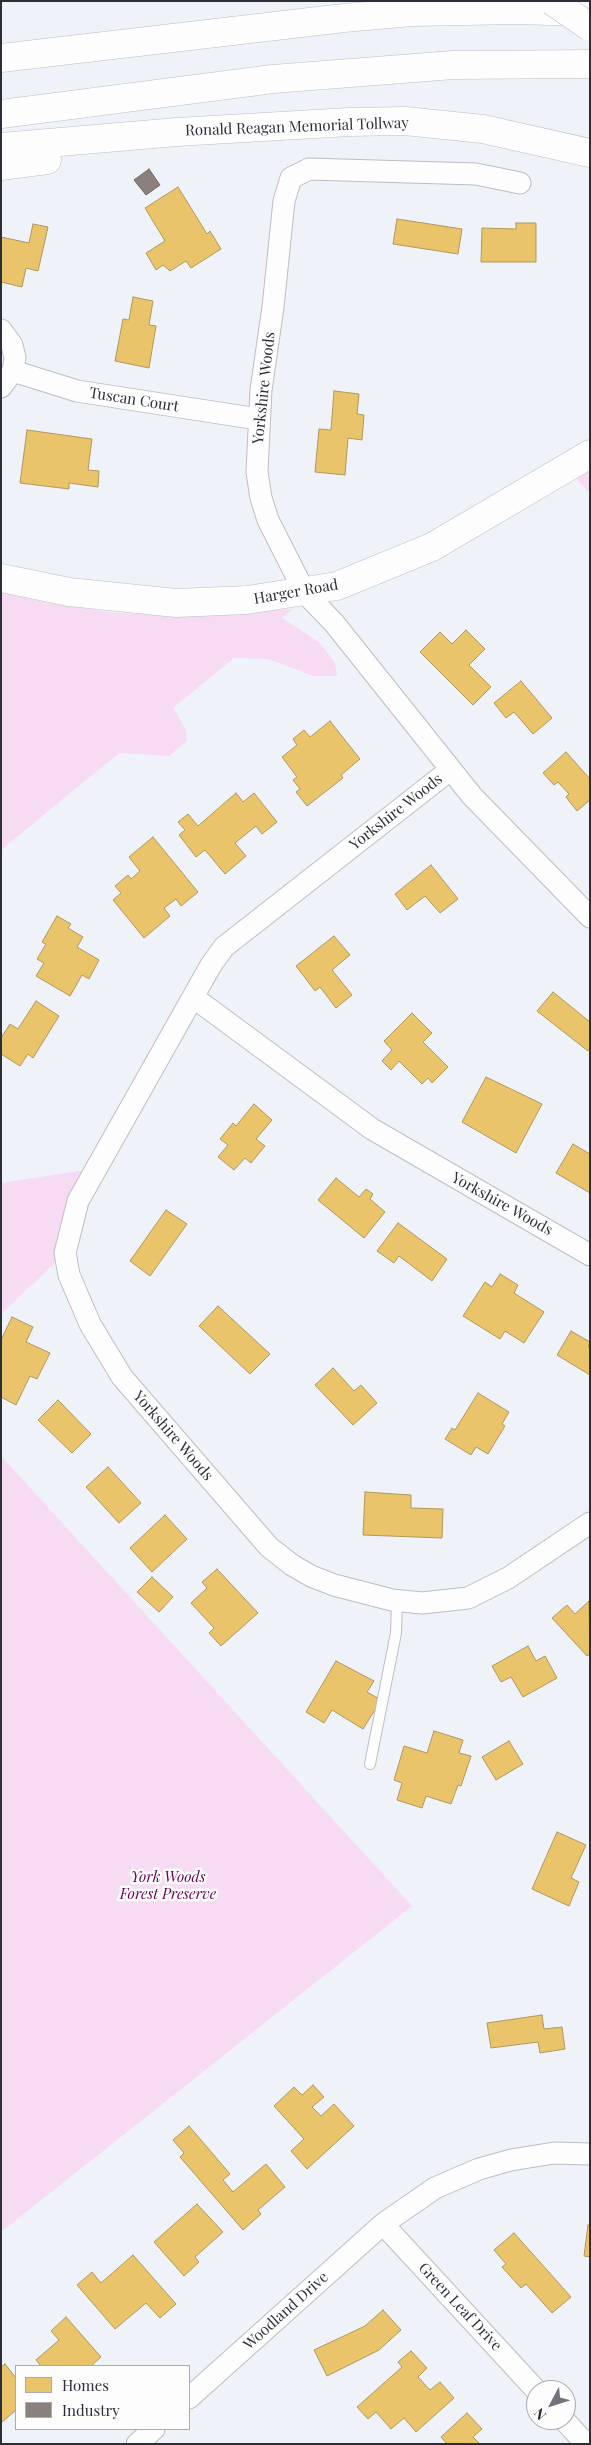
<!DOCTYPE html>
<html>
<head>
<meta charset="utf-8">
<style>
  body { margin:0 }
  #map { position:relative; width:591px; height:2445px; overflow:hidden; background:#eff2f9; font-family:"Playfair Display",serif }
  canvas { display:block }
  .frame { position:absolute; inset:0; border:2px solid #2c2f37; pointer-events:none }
  .legend { position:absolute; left:15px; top:2365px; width:175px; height:65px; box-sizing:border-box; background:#fdfdfd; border:1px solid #a9abae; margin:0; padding:6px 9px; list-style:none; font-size:15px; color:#2c2f37 }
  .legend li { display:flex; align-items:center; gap:10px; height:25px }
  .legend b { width:25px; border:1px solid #a9abae }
  .north { position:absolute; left:526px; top:2380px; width:50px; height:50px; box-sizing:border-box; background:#fdfdfd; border:1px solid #a9abae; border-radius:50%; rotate:230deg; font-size:14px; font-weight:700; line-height:20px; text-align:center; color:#2c2f37 }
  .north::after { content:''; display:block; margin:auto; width:18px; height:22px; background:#70737b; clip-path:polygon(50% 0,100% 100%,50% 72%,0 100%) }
</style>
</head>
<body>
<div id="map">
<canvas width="591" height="2445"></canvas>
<div class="frame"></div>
<ul class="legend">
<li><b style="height:14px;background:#e9c46a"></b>Homes</li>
<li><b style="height:14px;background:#8a817c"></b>Industry</li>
</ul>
<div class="north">N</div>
</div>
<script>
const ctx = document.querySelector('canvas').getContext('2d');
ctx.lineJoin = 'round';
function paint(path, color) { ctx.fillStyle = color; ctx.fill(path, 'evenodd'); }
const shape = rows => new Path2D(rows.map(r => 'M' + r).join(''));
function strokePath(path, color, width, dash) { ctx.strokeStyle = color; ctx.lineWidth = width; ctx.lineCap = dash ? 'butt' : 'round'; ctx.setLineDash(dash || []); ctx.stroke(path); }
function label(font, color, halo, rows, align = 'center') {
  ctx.font = font + ' "Playfair Display",serif'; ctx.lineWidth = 5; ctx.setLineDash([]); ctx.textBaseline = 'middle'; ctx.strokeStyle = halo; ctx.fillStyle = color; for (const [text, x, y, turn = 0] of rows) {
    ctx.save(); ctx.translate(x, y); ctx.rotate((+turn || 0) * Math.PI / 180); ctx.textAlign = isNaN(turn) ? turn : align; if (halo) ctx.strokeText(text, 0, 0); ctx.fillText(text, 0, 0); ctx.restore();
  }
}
paint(shape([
  [590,467,590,493,570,472],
  [1,592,48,603,115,613,178,616,293,609,282,618,320,643,335,663,337,676,314,676,268,659,234,658,173,708,185,728,187,741,169,756,119,753,1,850],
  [86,1170,77,1184,63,1216,56,1240,58,1260,1,1314,1,1183],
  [1,1456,412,1906,1,2232]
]), '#f6dbf2');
const homes = shape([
  [178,187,207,234,210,231,221,249,191,268,186,261,170,271,163,265,156,270,146,253,165,241,145,208,178,187],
  [397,219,462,229,458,254,393,244,397,219],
  [516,223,536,223,536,262,481,262,482,228,516,229,516,223],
  [33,224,48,227,38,271,26,268,22,287,1,282,1,237,29,243,33,224],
  [133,297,153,301,149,325,156,326,149,368,115,361,123,319,129,320,133,297],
  [334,391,359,394,357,414,364,415,362,440,348,438,345,475,315,472,319,429,331,430,334,391],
  [27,430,92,439,88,470,99,471,98,487,69,483,69,489,20,483,27,430],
  [466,630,485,649,469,665,491,687,473,705,420,652,440,632,452,644,466,630],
  [521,681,552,718,533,734,514,712,506,718,494,703,521,681],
  [330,721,360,759,341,775,343,778,307,806,296,792,300,789,293,780,297,777,282,757,297,745,293,739,304,730,310,737,330,721],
  [566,752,590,779,590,800,577,811,566,797,569,794,558,782,554,785,543,773,566,752],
  [236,793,243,802,254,793,277,822,262,834,256,826,235,843,246,856,225,874,205,850,196,857,179,835,185,830,178,822,188,814,198,826,236,793],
  [153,837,198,892,181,906,176,899,164,908,170,916,144,938,113,900,121,893,115,886,128,875,131,879,140,871,129,857,153,837],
  [431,865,458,899,440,913,425,896,407,910,395,894,431,865],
  [57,916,71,924,68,928,83,937,77,947,99,960,89,979,82,975,70,996,36,976,44,963,37,959,46,944,42,942,57,916],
  [334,936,350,955,332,970,352,995,336,1008,320,987,315,991,296,966,334,936],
  [553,992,590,1022,590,1048,588,1051,537,1011,553,992],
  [36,1001,59,1016,33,1058,28,1054,20,1066,1,1054,1,1038,10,1024,18,1029,36,1001],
  [412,1013,432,1033,423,1042,448,1067,432,1083,428,1078,422,1084,399,1061,391,1070,382,1061,392,1050,384,1041,412,1013],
  [486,1077,542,1104,516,1153,462,1122,486,1077],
  [254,1104,272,1120,256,1139,265,1146,251,1163,245,1158,234,1170,218,1157,228,1145,220,1139,233,1123,236,1126,254,1104],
  [573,1144,590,1154,590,1193,556,1173,573,1144],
  [336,1178,359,1197,366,1189,373,1194,370,1199,385,1212,364,1238,318,1200,336,1178],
  [166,1210,187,1224,150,1276,130,1261,166,1210],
  [398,1223,447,1259,432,1281,399,1256,394,1263,377,1251,398,1223],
  [500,1274,518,1285,514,1293,544,1312,524,1343,505,1331,500,1339,463,1316,485,1282,492,1287,500,1274],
  [218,1306,270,1354,250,1374,199,1326,218,1306],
  [12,1317,33,1327,26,1342,50,1353,37,1379,30,1376,16,1405,1,1397,1,1340,12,1317],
  [571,1331,590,1342,588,1347,590,1348,590,1375,557,1355,571,1331],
  [333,1368,354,1391,361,1385,377,1403,353,1425,315,1385,333,1368],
  [478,1393,509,1412,502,1424,505,1426,488,1454,476,1447,471,1455,445,1439,452,1428,455,1430,478,1393],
  [58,1400,91,1434,72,1453,38,1420,58,1400],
  [108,1467,141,1503,119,1523,86,1487,108,1467],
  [365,1492,411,1495,411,1508,443,1509,442,1538,363,1535,365,1492],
  [165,1515,187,1539,152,1572,130,1548,165,1515],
  [217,1569,258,1613,221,1646,209,1633,214,1628,191,1603,207,1588,202,1582,217,1569],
  [152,1577,173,1597,159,1612,137,1592,152,1577],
  [589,1601,590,1654,587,1656,552,1618,567,1605,575,1614,589,1601],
  [528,1646,536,1661,545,1656,557,1678,523,1697,511,1677,501,1682,492,1666,528,1646],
  [336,1661,374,1681,367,1692,381,1700,363,1729,332,1710,324,1723,306,1712,336,1661],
  [434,1731,463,1740,459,1753,471,1756,461,1786,458,1785,451,1804,426,1796,422,1808,397,1800,402,1783,394,1780,404,1746,427,1753,434,1731],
  [509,1741,523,1764,496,1780,482,1757,509,1741],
  [557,1832,586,1845,571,1878,579,1882,569,1906,532,1889,557,1832],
  [542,2015,544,2029,562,2027,565,2049,540,2053,538,2042,491,2048,487,2023,542,2015],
  [313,2085,324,2097,312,2107,321,2116,334,2104,354,2126,307,2169,291,2151,304,2139,274,2106,294,2087,302,2095,313,2085],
  [189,2126,230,2174,223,2180,233,2192,266,2164,285,2187,258,2210,261,2214,243,2230,180,2157,184,2153,173,2140,189,2126],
  [197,2204,223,2232,195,2257,199,2262,184,2276,154,2242,197,2204],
  [588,2225,590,2225,590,2257,584,2256,588,2225],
  [514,2233,571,2297,552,2313,526,2284,521,2288,502,2267,506,2264,494,2250,514,2233],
  [133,2255,176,2304,160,2318,146,2303,115,2329,77,2285,92,2272,101,2283,133,2255],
  [383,2310,401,2330,379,2350,327,2376,314,2350,365,2326,383,2310],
  [66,2317,101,2357,91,2366,41,2366,36,2360,59,2340,51,2331,66,2317],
  [411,2351,427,2368,418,2377,430,2390,440,2382,454,2398,416,2432,404,2418,391,2429,376,2412,368,2419,357,2407,402,2367,398,2362,411,2351],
  [5,2364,16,2378,16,2410,1,2423,1,2367,5,2364],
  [467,2413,482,2429,473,2437,480,2444,447,2444,441,2437,467,2413]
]);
paint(homes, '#e9c46a');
strokePath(homes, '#b0975b', 1);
const industry = shape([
  [149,169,160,185,146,195,134,180,149,169]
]);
paint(industry, '#8a817c');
strokePath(industry, '#6e6867', 1);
const lane = shape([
  [370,1764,396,1633,397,1600]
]);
const street = shape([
  [520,183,476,174,309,169,291,178,284,201,273,307,261,390,257,472,261,498,268,520,305,593,334,623,472,796,590,917],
  [1,330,12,345,15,358,13,371,1,387],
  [13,371,77,391,258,419],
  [450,770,224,947,211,965,78,1201,65,1253,69,1275,90,1324,122,1377,269,1547,292,1565,311,1576,334,1585,392,1600,422,1603,468,1598,508,1578,590,1523],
  [193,997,372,1129,590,1255],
  [383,2224,536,2390],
  [189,2398,383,2224,435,2188,479,2169,511,2160,554,2153,590,2154],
  [564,2420,586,2444],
  [137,2444,154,2429]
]);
const secondary = shape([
  [1,578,69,592,176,603,247,600,337,586,432,547,590,454]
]);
const highway = shape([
  [1,58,344,18,412,12,518,10,581,12],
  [1,114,273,79,453,65,590,64],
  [1,147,177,132,349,122,405,121,483,129,590,153],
  [1,166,47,160]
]);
strokePath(lane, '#bcbec5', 12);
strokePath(street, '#bcbec5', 23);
strokePath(secondary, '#bcbec5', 29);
strokePath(highway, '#bcbec5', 29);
strokePath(lane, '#fdfdfe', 10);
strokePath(street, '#fdfdfe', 21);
strokePath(secondary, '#fdfdfe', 28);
strokePath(highway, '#fdfdfe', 28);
const highwayBridge = shape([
  [552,1,590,27]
]);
strokePath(highwayBridge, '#bcbec5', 29, []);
strokePath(highwayBridge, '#fdfdfe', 28);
label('15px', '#2c2f37', '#fdfdfd', [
  ["Ronald Reagan Memorial Tollway",297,127,-2],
  ["Yorkshire Woods",264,388,-84],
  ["Tuscan Court",134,400,9],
  ["Harger Road",296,592,-10],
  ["Yorkshire Woods",396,812,-38],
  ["Yorkshire Woods",502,1204,29],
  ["Yorkshire Woods",173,1436,49],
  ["Green Leaf Drive",460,2307,47],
  ["Woodland Drive",286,2311,-42]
]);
label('italic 15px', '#6a0058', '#fdfdfd', [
  ["York Woods",168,1877],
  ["Forest Preserve",168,1894]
]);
</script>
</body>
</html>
